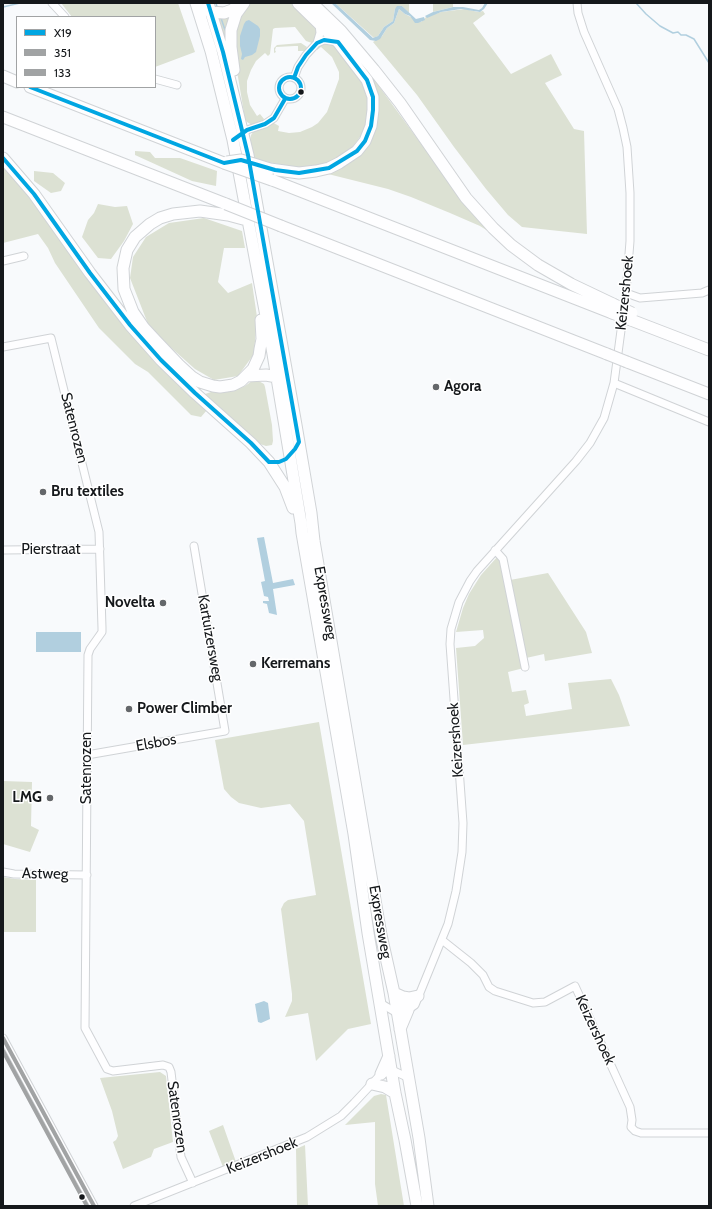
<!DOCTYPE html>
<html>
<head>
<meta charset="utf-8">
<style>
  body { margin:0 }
  #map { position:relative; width:712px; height:1209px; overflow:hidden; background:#f8fafc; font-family:Cabin,sans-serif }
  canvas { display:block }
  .frame { position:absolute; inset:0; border:4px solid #15181b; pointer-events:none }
  .legend { position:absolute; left:16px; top:16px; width:140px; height:72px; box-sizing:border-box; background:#fff; border:1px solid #a1a3a4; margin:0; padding:5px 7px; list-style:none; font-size:12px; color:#15181b }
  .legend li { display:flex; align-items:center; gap:8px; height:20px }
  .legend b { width:20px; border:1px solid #a1a3a4 }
</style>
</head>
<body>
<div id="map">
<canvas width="712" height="1209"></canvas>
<div class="frame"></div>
<ul class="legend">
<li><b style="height:5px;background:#00a6e2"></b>X19</li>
<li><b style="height:5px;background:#a1a3a4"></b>351</li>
<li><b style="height:5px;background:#a1a3a4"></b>133</li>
</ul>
</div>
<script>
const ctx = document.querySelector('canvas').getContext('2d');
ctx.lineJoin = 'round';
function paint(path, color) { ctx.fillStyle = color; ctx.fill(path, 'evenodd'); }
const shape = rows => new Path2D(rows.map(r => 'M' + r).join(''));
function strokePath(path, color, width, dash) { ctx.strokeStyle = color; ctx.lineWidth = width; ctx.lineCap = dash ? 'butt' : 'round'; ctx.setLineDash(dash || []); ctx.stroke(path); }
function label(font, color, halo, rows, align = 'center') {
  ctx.font = font + ' Cabin,sans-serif'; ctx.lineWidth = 3; ctx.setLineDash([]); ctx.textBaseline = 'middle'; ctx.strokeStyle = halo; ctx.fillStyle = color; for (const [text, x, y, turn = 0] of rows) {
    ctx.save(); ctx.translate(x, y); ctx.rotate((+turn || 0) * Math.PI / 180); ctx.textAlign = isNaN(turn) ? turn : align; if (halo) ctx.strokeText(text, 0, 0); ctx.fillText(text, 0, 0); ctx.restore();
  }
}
paint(shape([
  [61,3,178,3,195,52,155,67,155,17,72,17],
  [247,3,292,3,317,28,315,41,312,43,306,41,295,27,275,28,273,29,270,54,268,56,265,53,256,61,251,70,247,81,247,92,250,105,257,116,260,114,264,119,262,122,252,125,247,122,245,119,232,41,244,6],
  [335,3,409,3,409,13,402,6,395,9,393,21,384,27,378,36,374,38],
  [433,3,453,3,453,7,433,12],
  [399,9,405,14,421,22,426,17,441,12,465,9,478,12,483,11,485,14,473,23,511,74,551,54,562,75,545,83,574,129,584,131,587,234,522,227,508,215,486,189,454,147,417,95,373,42,382,36,387,28,394,23],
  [230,16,226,40,225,40,218,17],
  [301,43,307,47,305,51,298,51,298,46,295,46,276,47,275,50,276,52,274,53,274,48,277,45],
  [332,43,360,78,368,101,368,119,364,131,357,141,350,150,340,157,320,166,297,168,254,159,250,140,251,135,254,131,272,122,279,126,278,131,289,133,300,132,312,127,318,123,327,112,339,79,339,72,332,57,321,47,317,50,317,48,320,44],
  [362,63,446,178,491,233,480,226,450,213,411,197,388,189,328,174,328,173,350,163,360,153,376,127],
  [135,151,150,152,155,158,180,158,217,171,216,186,192,181,135,155],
  [3,164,207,410,201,417,191,415,148,372,135,364,99,328,55,263,48,248,38,234,3,243],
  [34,171,53,173,65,183,61,191,51,193,34,181],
  [98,204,115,207,127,206,133,224,124,241,111,259,98,258,82,237,88,220,94,213],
  [204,218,242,231,245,248,224,248,218,282,228,293,252,283,257,317,254,354,238,376,214,380,195,369,150,329,130,278,133,257,146,237,169,223],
  [255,379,264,384,265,387,272,425,273,441,272,445,266,446,260,444,206,396,205,394,211,392,227,392,234,391,245,386],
  [498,556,504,569,524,668,508,672,512,692,526,690,529,703,524,705,526,716,572,709,568,683,611,679,619,695,630,726,463,745,456,648,475,646,484,638,483,630,456,632,463,608,469,594,481,575],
  [548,573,586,632,592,653,545,661,544,654,526,658,510,580],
  [319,722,371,1024,348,1029,316,1061,308,1013,285,1017,292,1001,292,994,281,909,284,903,288,900,316,895,304,821,290,804,261,808,239,803,231,797,224,789,215,740],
  [3,781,32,782,31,826,39,830,30,852,3,844],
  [3,877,15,879,36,880,36,932,3,932],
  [160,1072,166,1076,173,1142,154,1149,151,1157,123,1169,113,1142,116,1140,118,1136,112,1111,100,1078],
  [381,1094,386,1095,404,1206,378,1206,375,1184,375,1122,345,1125,374,1096],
  [223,1125,236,1162,223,1167,209,1131],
  [305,1145,308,1206,297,1206,296,1149]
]), '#dce1d3');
paint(shape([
  [331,3,335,3,373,38,378,36,384,27,393,21,395,9,397,6,402,6,416,19,424,17,425,20,418,23,415,23,410,16,405,14,399,9,394,23,387,28,380,39,376,41,370,40],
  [485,3,488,3,484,9,480,12,461,9,441,12,427,18,425,16,433,12,453,7,463,7,479,10,482,8],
  [249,20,258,26,260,29,260,36,256,52,252,55,245,57,243,60,241,59,242,54,240,46,240,36,244,24,246,21],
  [264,537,273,583,293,579,295,585,273,589,277,615,269,613,267,604,263,603,263,601,269,601,268,597,264,596,261,582,265,581,257,538],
  [36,632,81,632,81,652,36,652],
  [264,1001,268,1003,270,1019,261,1023,258,1022,255,1004]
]), '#b1cfdf');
strokePath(shape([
  [27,3,33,3],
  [216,3,217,7],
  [626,3,628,3],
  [636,3,646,14,660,26,673,33,678,32,681,35,686,35,694,39,709,63],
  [3,7,20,3],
  [221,18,225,30]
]), '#b1cfdf', 1.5);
const minor = shape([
  [52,3,65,17],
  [317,43,324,40,338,42],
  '279 88a11 11 0 1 1 22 0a11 11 0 1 1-22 0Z',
  [294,78,298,67,306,55,317,43,320,33,319,24],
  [155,79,177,85],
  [243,134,247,130,265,124,274,118,285,99],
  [3,261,24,256],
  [626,293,640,298,702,293,709,290],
  [3,347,51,338,99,532,102,628,102,632,90,649,88,655,85,1028,107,1069,113,1071,163,1065,169,1067,171,1072,181,1157,193,1183],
  [614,383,709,422],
  [3,550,100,549],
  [495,550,503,559,525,667],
  [87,755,225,731,194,546],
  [3,872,14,874,87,875],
  [442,940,471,963,483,975,489,987,495,991,533,1003,545,1002,575,986,630,1107,632,1120,631,1127,635,1131,641,1133,709,1133],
  [380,1003,397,1013,408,1010,415,1005,448,924,456,891,462,852,463,823,450,644,451,629,459,602,470,581,477,571,576,461,590,443,604,418,614,383,626,293,630,241,630,193,627,147,623,128,618,109,584,32,578,13,577,3],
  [394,1009,410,1002,415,999],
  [3,1038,94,1206],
  [134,1206,307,1137,341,1116,354,1103,381,1074,394,1071,409,1078]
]);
const highway = shape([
  [196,3,211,51,233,140,272,348,301,523,302,533,354,834,368,933,395,1093,405,1140,417,1206],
  [208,3,223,52,248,155,296,425,311,513,314,541,381,935,394,993,419,1138,428,1206],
  [312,3,341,31,374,70,400,103,466,198,493,228,511,245,538,265,571,284,613,304],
  [205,9,211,12,224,13,232,10,240,4],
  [234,70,231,47,231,30,236,14,244,3],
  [3,76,17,82],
  [30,87,224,163],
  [3,117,226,204],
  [3,158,34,194,90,273,130,325,161,360,195,393,251,443,269,462,285,487,293,508],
  [270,169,299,173,316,171,329,168,339,163,357,151,365,141,371,126,373,110,373,97,367,80,338,42,298,3],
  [272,180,612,313],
  [243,219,228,215,200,211,173,214,160,218,150,224,135,237,127,250,123,268,124,289,133,312,144,328,157,342,179,365,192,377,200,382,213,386,220,387,233,385,241,381,253,369,259,356,260,349,262,339,261,320],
  [281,226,607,354],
  [631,320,709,350],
  [627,362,709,394],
  [247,376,266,375,277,377,282,380],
  [394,993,403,997,409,998,418,996],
  [400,1029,408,1010],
  [381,1074,389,1056],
  [372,1084,385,1087,395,1093]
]);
strokePath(minor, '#d0d3d6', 9);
strokePath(highway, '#d0d3d6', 13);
strokePath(minor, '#fefeff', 7);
strokePath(highway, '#fefeff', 11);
const highwayBridge = shape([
  [227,162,241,160,270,169],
  [224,163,272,180],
  [226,204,281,226],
  [613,304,632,313],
  [612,313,631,320],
  [607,354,627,362]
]);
strokePath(highwayBridge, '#d0d3d6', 13, []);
strokePath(highwayBridge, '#fefeff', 11);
strokePath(shape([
  [208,3,223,52,248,155,299,442],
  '279 88a11 11 0 1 1 22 0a11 11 0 1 1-22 0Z',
  [30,87,224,163,241,160,275,170,299,173,329,168,357,151,365,141,371,126,373,110,373,97,367,80,338,42,324,40,317,43,306,55,298,67,294,78],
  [233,140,247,130,265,124,274,118,285,99],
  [3,158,34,194,90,273,130,325,161,360,195,393,251,443,269,462,279,462,286,459,295,449,299,442]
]), '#00a6e2', 4);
strokePath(shape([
  [3,1038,94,1206]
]), '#a1a3a4', 4);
strokePath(shape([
  [3,1051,87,1206]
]), '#a1a3a4', 4);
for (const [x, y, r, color] of [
  [301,92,3.5,"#15181b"],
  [436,387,4,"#64676a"],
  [43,492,4,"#64676a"],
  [163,603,4,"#64676a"],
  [253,664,4,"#64676a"],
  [129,709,4,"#64676a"],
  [50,798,4,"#64676a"],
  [82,1197,3.5,"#15181b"]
]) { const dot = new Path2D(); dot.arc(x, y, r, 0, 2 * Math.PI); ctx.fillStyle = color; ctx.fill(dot); strokePath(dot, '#fff', 1.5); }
label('15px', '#15181b', '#fff', [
  ["Keizershoek",625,293,-84],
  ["Satenrozen",74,428,76],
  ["Pierstraat",51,550],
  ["Expressweg",325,603,80],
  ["Kartuizersweg",210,638,80],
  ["Keizershoek",456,740,-94],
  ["Elsbos",156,743,-10],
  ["Satenrozen",87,768,-90],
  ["Astweg",45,874,1],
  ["Expressweg",380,922,80],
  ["Keizershoek",595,1030,65],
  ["Satenrozen",177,1117,82],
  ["Keizershoek",262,1156,-22]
]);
label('bold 15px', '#15181b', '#fff', [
  ["Agora",444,387],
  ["Bru textiles",51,492],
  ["Novelta",155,603,"right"],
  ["Kerremans",261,664],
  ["Power Climber",137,709],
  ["LMG",42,798,"right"]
], 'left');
</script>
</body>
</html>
